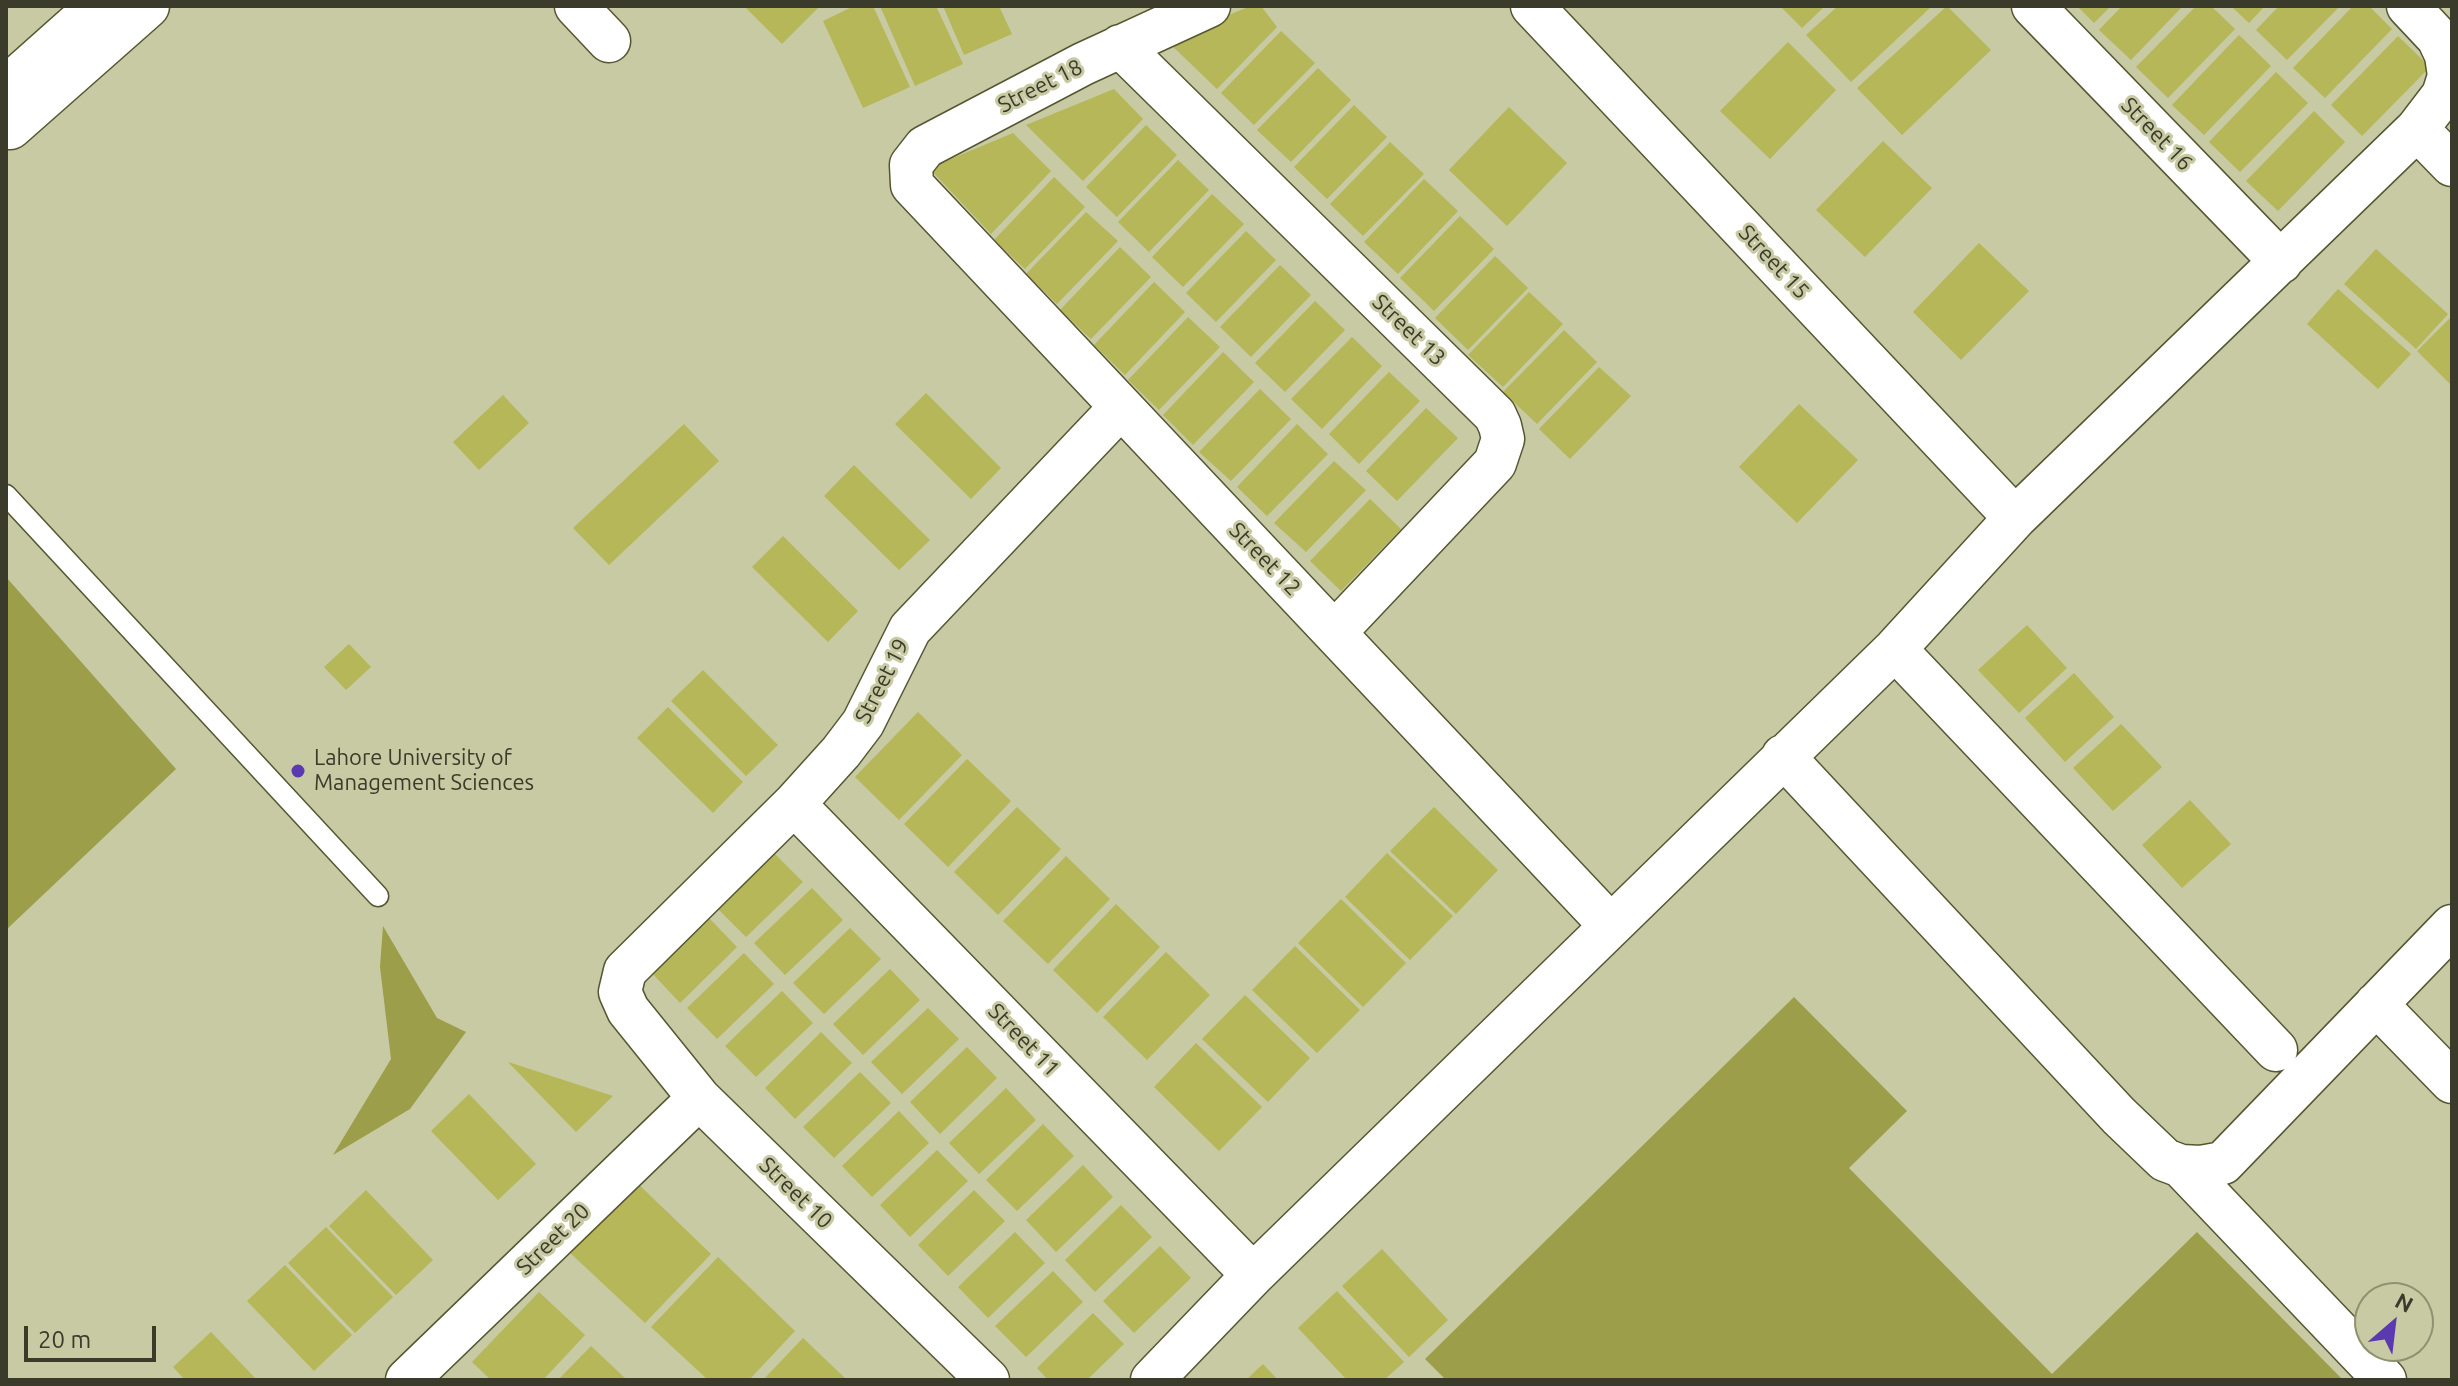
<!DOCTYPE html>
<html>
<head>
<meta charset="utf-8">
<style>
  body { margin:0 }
  #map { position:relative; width:2458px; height:1386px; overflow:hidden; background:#c7caa2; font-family:Ubuntu,sans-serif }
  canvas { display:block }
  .frame { position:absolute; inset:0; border:8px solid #3a3b2b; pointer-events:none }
  .north { position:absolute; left:2354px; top:1282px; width:80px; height:80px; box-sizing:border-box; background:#c7caa2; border:2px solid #8f9172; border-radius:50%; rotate:28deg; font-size:22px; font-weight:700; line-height:32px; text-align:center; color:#3a3b2b }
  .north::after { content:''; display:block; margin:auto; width:28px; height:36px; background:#5a39b1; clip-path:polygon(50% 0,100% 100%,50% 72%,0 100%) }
  .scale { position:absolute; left:24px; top:1326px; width:132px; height:36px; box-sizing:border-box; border:4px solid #3a3b2b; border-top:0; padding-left:10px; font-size:24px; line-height:28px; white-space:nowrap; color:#3a3b2b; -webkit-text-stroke:6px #c7caa2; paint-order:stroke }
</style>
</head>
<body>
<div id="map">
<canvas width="2458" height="1386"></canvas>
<div class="frame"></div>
<div class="north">N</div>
<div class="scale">20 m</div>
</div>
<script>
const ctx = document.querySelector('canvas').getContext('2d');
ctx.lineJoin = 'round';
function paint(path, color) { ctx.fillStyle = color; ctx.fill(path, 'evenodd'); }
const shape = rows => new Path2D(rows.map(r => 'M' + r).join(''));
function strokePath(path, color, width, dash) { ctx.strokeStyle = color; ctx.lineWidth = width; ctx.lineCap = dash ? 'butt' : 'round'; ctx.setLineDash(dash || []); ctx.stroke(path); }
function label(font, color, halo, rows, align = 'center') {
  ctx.font = font + ' Ubuntu,sans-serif'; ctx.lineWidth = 6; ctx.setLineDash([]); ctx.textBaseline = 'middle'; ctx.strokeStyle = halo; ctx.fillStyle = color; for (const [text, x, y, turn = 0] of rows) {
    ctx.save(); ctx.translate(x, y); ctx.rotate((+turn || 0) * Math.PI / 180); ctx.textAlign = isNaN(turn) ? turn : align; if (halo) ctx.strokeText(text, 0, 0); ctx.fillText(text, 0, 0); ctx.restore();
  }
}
paint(shape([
  [6,577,176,769,6,930],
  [383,926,437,1018,466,1032,410,1109,333,1155,391,1059,380,967],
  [1794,997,1907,1111,1849,1168,2052,1374,2197,1232,2343,1380,1446,1380,1425,1359]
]), '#9c9e49');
paint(shape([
  [744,6,820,6,782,44],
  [854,6,873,6,910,87,863,108,823,21],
  [880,6,936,6,963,64,915,86],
  [943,6,999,6,1012,34,964,55],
  [1251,6,1261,6,1277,27,1217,89,1166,40],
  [1780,6,1825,6,1802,28],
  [1838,6,1932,6,1851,82,1806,35],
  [1947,6,1991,50,1902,135,1857,88],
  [2077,6,2111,6,2094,23],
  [2122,6,2183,6,2131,60,2099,30],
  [2196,6,2211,6,2235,29,2168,98,2136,67],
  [2231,6,2265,6,2249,23],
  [2279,6,2340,6,2287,60,2256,30],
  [2353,6,2369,6,2392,29,2325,98,2293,68],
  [1281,31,1315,63,1254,125,1221,93],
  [2239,35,2271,66,2204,135,2172,105],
  [2398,36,2430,67,2362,136,2331,105],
  [1788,42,1836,90,1770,159,1720,111],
  [1318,68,1351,100,1291,162,1257,130],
  [2276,72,2308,103,2240,172,2209,142],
  [1114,89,1143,119,1083,181,1026,125],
  [1354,105,1387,137,1327,199,1294,167],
  [1509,107,1567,163,1507,226,1449,170],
  [2314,111,2345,142,2278,211,2246,181],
  [1146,125,1177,155,1117,217,1086,187],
  [1013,133,1051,171,991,234,929,168],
  [1883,141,1932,188,1865,257,1816,210],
  [1390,142,1424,174,1363,236,1330,204],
  [1178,160,1209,190,1149,252,1118,222],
  [1054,177,1085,207,1025,269,994,240],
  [1424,179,1458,211,1398,274,1364,242],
  [1212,194,1244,224,1183,287,1152,257],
  [1086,212,1118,241,1057,304,1026,274],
  [1460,216,1494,249,1434,311,1400,278],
  [1246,231,1276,260,1216,322,1186,293],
  [1979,243,2029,291,1961,360,1913,312],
  [1120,247,1151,277,1091,339,1060,310],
  [2376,249,2448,314,2416,349,2344,284],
  [1495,256,1528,288,1468,350,1435,318],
  [1280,265,1311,295,1251,357,1220,327],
  [1154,282,1185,312,1125,375,1094,345],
  [2338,289,2411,354,2378,389,2307,324],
  [1529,292,1563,324,1503,387,1468,355],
  [1315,301,1345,330,1285,392,1255,363],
  [2452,316,2452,386,2417,351],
  [1188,317,1220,347,1159,410,1128,380],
  [1564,330,1597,362,1537,424,1503,392],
  [1352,337,1382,366,1322,429,1291,399],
  [1223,352,1254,382,1193,445,1163,415],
  [1599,367,1631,396,1570,459,1539,429],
  [1389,372,1420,401,1359,464,1329,434],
  [1260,389,1291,419,1231,481,1199,452],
  [926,393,1001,468,971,499,895,424],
  [503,395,529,423,479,470,453,442],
  [1799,404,1858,460,1797,523,1739,467],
  [1426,408,1458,438,1397,501,1366,471],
  [684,424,719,461,609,565,573,528],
  [1297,424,1328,454,1267,516,1237,487],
  [1334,461,1366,490,1306,552,1274,523],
  [854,465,930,540,899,570,824,496],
  [1370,499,1401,529,1341,591,1310,561],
  [783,536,858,611,828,642,752,567],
  [2027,625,2067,668,2019,713,1978,670],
  [349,644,371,667,346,690,324,667],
  [703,670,778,745,746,776,671,701],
  [2074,673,2114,717,2065,762,2025,718],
  [668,707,743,782,713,813,637,738],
  [918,712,962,755,899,820,855,777],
  [2121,724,2162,767,2113,811,2073,768],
  [967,759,1011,801,948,867,904,824],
  [2190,800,2231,844,2182,888,2142,845],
  [1017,807,1061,849,998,915,954,872],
  [1434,807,1498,870,1456,914,1390,851],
  [772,851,803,882,746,937,715,906],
  [1387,853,1453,916,1410,960,1345,897],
  [1066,856,1110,899,1048,964,1003,921],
  [812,888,843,920,785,975,754,943],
  [1341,899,1406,963,1363,1007,1298,943],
  [1116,904,1160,947,1097,1013,1053,970],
  [707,916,737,947,680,1003,650,971],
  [850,928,881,959,824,1014,793,983],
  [1295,946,1360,1010,1317,1053,1252,990],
  [1166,952,1210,995,1147,1060,1103,1017],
  [744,953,774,984,717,1039,687,1008],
  [890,969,920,1000,863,1055,833,1024],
  [782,991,813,1023,756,1077,725,1046],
  [1245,995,1310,1058,1268,1102,1202,1039],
  [928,1008,959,1039,902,1094,871,1062],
  [821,1032,852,1063,795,1119,765,1088],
  [1196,1043,1262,1107,1219,1151,1154,1087],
  [967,1047,997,1078,940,1134,910,1102],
  [508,1062,613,1096,576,1132],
  [860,1072,891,1103,834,1158,803,1127],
  [1006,1088,1036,1120,979,1174,949,1143],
  [469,1094,536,1164,498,1200,431,1131],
  [899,1111,929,1143,872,1197,842,1166],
  [1043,1124,1074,1156,1017,1211,986,1180],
  [937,1150,968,1181,910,1237,880,1205],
  [1083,1165,1113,1197,1056,1252,1026,1220],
  [634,1180,711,1254,645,1323,567,1250],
  [366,1190,433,1260,396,1295,329,1226],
  [974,1190,1005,1221,948,1276,918,1245],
  [1121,1205,1152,1237,1095,1292,1065,1260],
  [326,1227,393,1297,355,1333,288,1263],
  [1015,1232,1045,1263,988,1318,958,1287],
  [1160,1246,1191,1278,1134,1333,1103,1301],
  [1382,1249,1448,1320,1409,1357,1342,1286],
  [718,1257,795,1331,749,1380,708,1380,651,1327],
  [285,1265,352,1335,314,1371,247,1301],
  [1053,1271,1083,1302,1026,1357,995,1326],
  [1337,1291,1404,1362,1384,1380,1347,1380,1298,1328],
  [539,1292,585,1335,543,1380,491,1380,472,1362],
  [1093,1313,1124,1344,1087,1380,1048,1380,1037,1368],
  [211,1332,257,1380,185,1380,173,1367],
  [803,1338,847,1380,763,1380],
  [591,1346,627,1380,558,1380],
  [1263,1364,1278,1380,1246,1380]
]), '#b5b758');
const service = shape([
  [6,495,378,896]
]);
const minor = shape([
  [576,6,609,41],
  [1209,6,1083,64,925,147,911,165,912,185,1610,925],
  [1532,6,2015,518],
  [2033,6,2281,262],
  [1120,46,1495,415,1500,426,1503,439,1495,463,1335,632],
  [2417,129,2452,165],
  [1895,649,2276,1050],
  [1783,756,2119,1116,2165,1160,2181,1166,2201,1167,2223,1163,2452,926],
  [794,804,1253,1275],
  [2376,1004,2452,1082],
  [2181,1166,2385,1380],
  [407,1380,699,1098],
  [988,1380,699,1098,628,1010,620,992,625,971,794,804,841,752,863,723,910,629,1120,408],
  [1152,1380,1253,1275,1895,649,2015,518,2417,129,2443,95,2449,76,2446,55,2438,38,2408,6]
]);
const tertiary = shape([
  [6,89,99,6],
  [10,127,147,6]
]);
strokePath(service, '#555632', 23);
strokePath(minor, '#555632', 45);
strokePath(tertiary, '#555632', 47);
strokePath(service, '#fff', 20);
strokePath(minor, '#fff', 42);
strokePath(tertiary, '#fff', 44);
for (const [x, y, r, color] of [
  [298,771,8,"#5a39b1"]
]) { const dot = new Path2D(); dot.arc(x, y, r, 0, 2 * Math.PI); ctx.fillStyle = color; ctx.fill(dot); strokePath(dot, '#c7caa2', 3); }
label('22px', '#3a3b2b', '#c7caa2', [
  ["Street 18",1040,86,-27],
  ["Street 16",2157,134,46],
  ["Street 15",1774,262,47],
  ["Street 13",1409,330,44],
  ["Street 12",1265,559,46],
  ["Street 19",882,681,-63],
  ["Street 11",1024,1040,46],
  ["Street 10",796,1193,44],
  ["Street 20",553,1239,-44]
]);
label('22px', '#3a3b2b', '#c7caa2', [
  ["Lahore University of",314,758],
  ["Management Sciences",314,783]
], 'left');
</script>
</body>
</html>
